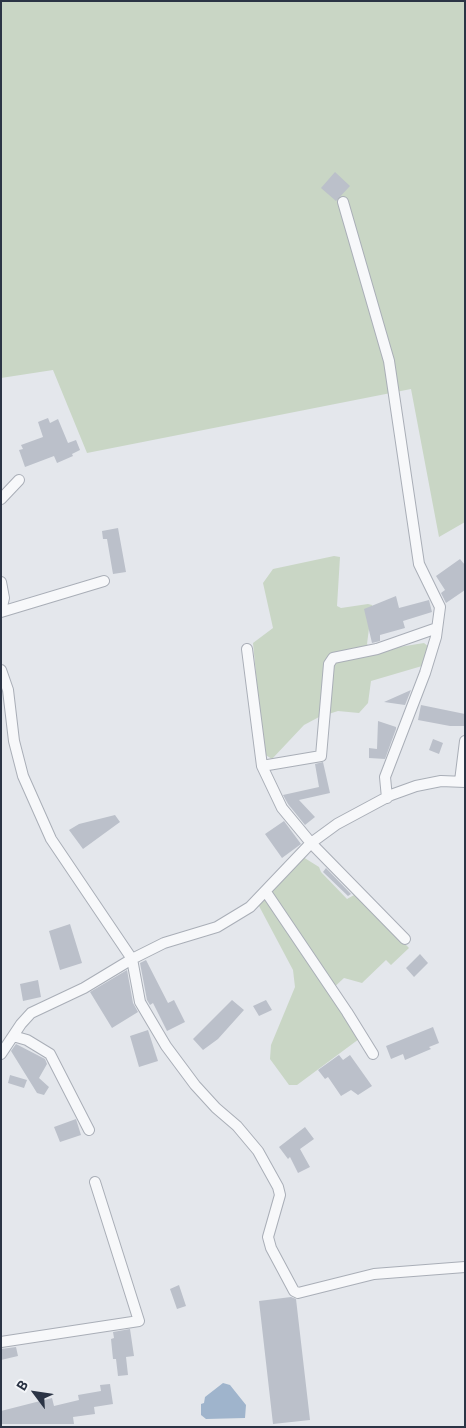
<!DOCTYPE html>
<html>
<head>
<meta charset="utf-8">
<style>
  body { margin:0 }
  #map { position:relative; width:466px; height:1428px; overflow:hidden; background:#e4e7ec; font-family:Barlow,sans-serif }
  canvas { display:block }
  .frame { position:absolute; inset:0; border:2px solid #2b3445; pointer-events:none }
  .north { position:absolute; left:10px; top:1368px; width:50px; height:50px; -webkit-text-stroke:4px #f4f6f9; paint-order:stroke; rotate:301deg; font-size:14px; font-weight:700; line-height:20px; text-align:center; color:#2b3445 }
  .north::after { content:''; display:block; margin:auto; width:18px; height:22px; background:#2b3445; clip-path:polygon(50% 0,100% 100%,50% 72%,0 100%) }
</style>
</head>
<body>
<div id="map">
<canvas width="466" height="1428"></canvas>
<div class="frame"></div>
<div class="north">B</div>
</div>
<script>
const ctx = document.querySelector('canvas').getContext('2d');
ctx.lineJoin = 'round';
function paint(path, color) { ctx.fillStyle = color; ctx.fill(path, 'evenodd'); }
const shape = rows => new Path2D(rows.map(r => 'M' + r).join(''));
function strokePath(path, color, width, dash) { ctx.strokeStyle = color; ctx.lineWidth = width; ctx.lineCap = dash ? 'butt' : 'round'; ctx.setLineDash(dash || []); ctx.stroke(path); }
paint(shape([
  [1,1,465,1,465,522,439,537,411,389,87,453,53,370,1,378],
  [334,556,340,557,337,606,341,608,368,604,372,605,367,644,374,651,424,643,429,647,422,666,371,681,368,703,359,713,338,711,319,717,304,725,272,759,264,754,263,747,253,643,273,628,263,583,273,569],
  [303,857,319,867,321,872,347,899,356,894,409,948,391,965,386,960,362,983,344,978,330,991,359,1039,297,1085,289,1085,270,1059,271,1045,295,987,293,970,259,906,259,901]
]), '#c9d6c5');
paint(shape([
  [223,1383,230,1385,246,1405,245,1418,206,1419,201,1415,201,1404,204,1403,205,1397]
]), '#9fb4cc');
paint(shape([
  [335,172,350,186,336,201,321,188],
  [48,418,50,423,58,419,68,443,76,440,80,450,72,454,73,456,57,463,54,456,25,467,19,450,23,449,21,445,43,437,38,422],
  [118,528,126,572,113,574,107,539,103,539,102,531],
  [460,559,465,565,465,590,446,603,441,593,445,590,436,576],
  [396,596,399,608,429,600,432,612,403,621,405,628,380,635,380,641,372,643,364,609],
  [411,690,405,705,384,702],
  [421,705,465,714,465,726,450,726,418,720],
  [378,721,396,727,396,729,385,759,369,758,369,748,377,749],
  [433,739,443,743,439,754,429,750],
  [323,762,330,793,299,800,315,817,305,825,288,804,283,795,319,787,315,764],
  [115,815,120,822,83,849,69,830,79,824],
  [284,821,301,844,282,858,265,834],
  [326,868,351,894,348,896,323,872],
  [70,924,82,963,60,970,49,931],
  [420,954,428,963,414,977,406,968],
  [146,960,168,1003,174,1000,185,1022,167,1031,153,1003,150,1005,147,1000,140,963],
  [127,970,133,1003,138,1012,112,1028,90,992],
  [38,980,41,997,23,1001,20,984],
  [232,1000,244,1010,218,1039,203,1050,193,1039],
  [266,1000,272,1010,259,1016,253,1006],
  [433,1027,439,1043,429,1047,431,1049,405,1060,403,1054,391,1059,386,1046],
  [148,1030,158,1061,139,1067,130,1036],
  [16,1044,45,1059,47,1064,39,1078,49,1087,44,1095,37,1093,11,1051],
  [339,1055,343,1060,350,1055,372,1086,358,1095,351,1090,341,1096,328,1077,325,1079,318,1070],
  [10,1075,27,1080,24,1088,8,1083],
  [76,1119,81,1135,60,1142,54,1127],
  [305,1127,314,1139,300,1149,310,1167,298,1173,290,1157,288,1159,279,1147],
  [179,1285,186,1306,177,1309,170,1289],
  [291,1297,296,1299,310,1420,273,1424,259,1301],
  [130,1329,134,1356,126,1357,128,1375,118,1376,116,1359,113,1359,111,1339,114,1338,113,1332],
  [16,1347,18,1356,1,1360,1,1349],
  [110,1384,113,1404,94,1407,95,1414,73,1417,74,1424,1,1424,1,1411,52,1398,54,1406,79,1400,78,1395,101,1391,100,1385]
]), '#bbc0ca');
const minor = shape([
  [343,202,389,361,419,564,440,607,436,637,425,673,385,777,387,798],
  [1,499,19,480],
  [1,582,4,598,1,611],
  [1,612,104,581],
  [247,649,262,766,282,808,311,843,405,939],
  [1,670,8,690,14,741,23,776,51,839,132,959,140,1002,166,1046,195,1085,216,1108,237,1126,258,1151,278,1187,280,1195,268,1237,271,1248,294,1291,298,1293,374,1274,465,1267],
  [262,766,321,756,329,664,333,658,377,649,437,628],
  [460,781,465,741],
  [266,892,347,1012,373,1054],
  [13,1036,27,1040,50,1054,89,1130],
  [1,1054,21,1024,31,1013,84,988,132,959,164,943,217,927,250,907,311,843,337,824,391,795,416,786,441,781,465,782],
  [1,1342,139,1321,95,1182]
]);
strokePath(minor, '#a9aeb7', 12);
strokePath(minor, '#f7f8fa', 10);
</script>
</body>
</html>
